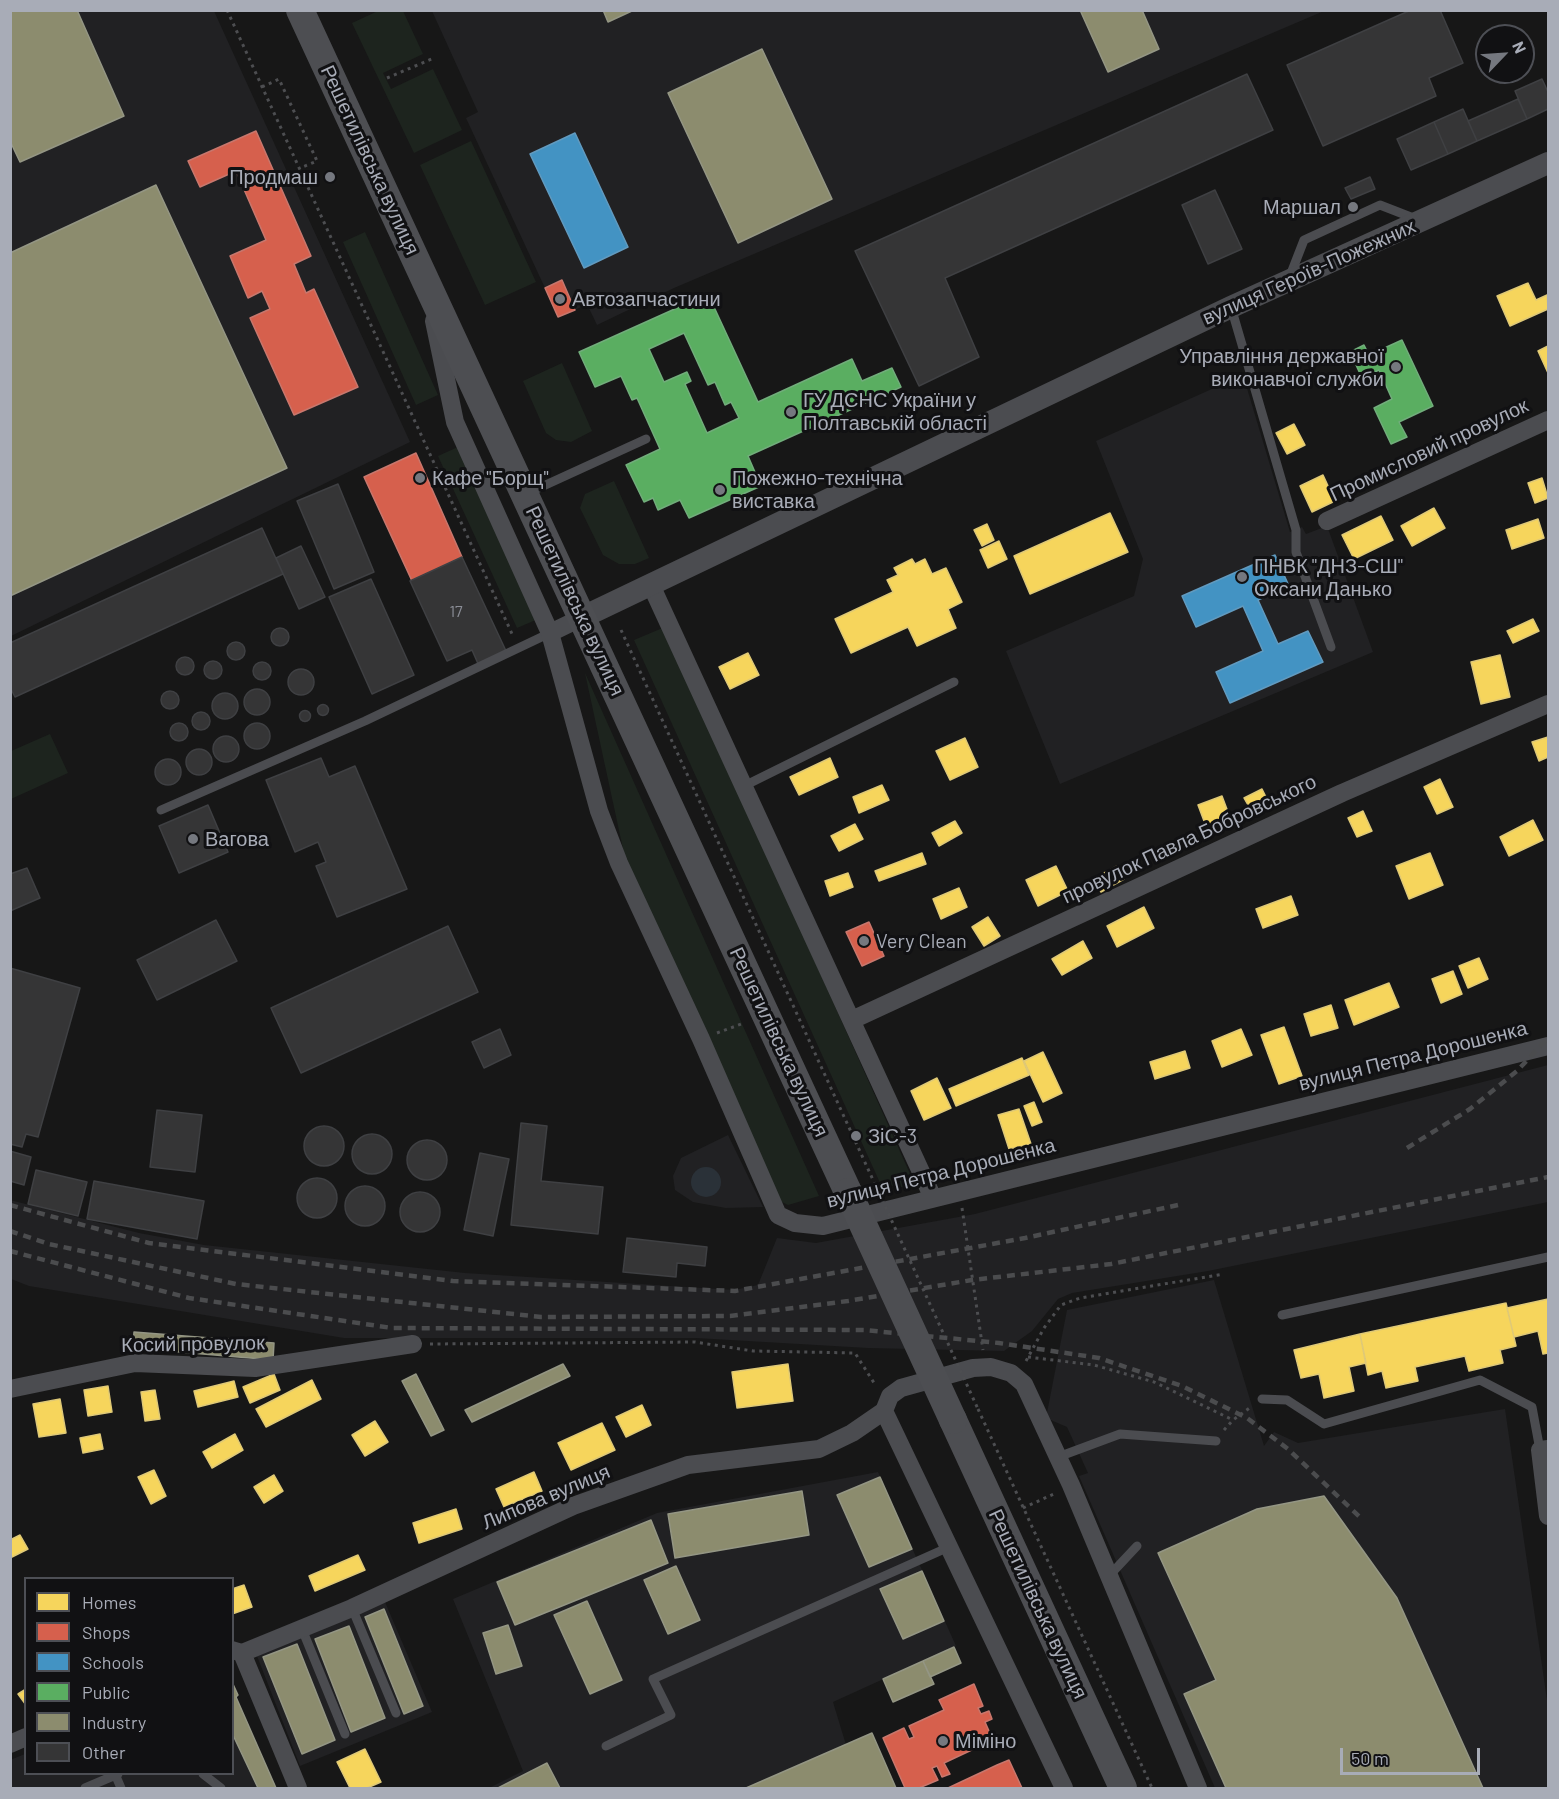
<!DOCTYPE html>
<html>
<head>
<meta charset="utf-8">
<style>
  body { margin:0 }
  #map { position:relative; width:1559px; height:1799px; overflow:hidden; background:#171717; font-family:Barlow,sans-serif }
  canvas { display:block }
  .frame { position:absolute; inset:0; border:12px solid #a8acb7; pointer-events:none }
  .legend { position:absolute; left:24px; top:1577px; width:210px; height:198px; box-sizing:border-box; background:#111113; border:2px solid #4d4f55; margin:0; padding:8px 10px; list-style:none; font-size:18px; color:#a8acb7 }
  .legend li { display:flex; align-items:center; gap:12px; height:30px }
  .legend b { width:30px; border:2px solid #4d4f55 }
  .north { position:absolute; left:1475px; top:24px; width:60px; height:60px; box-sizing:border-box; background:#111113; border:2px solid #4d4f55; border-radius:50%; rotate:65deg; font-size:16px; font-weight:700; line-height:24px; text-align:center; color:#a8acb7 }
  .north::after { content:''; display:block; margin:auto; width:21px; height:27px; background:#75787f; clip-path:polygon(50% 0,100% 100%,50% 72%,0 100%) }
  .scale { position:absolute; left:1340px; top:1748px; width:140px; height:27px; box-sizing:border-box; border:3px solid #a8acb7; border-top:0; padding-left:8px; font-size:18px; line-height:21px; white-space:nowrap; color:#a8acb7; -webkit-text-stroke:4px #111113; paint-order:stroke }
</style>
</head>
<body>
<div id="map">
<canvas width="1559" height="1799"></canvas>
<div class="frame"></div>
<ul class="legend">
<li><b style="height:16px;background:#f6d55c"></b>Homes</li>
<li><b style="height:16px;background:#d6604d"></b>Shops</li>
<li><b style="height:16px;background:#4393c3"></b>Schools</li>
<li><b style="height:16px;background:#5aae61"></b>Public</li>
<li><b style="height:16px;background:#8c8c6e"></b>Industry</li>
<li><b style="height:16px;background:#353536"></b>Other</li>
</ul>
<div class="north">N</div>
<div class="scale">50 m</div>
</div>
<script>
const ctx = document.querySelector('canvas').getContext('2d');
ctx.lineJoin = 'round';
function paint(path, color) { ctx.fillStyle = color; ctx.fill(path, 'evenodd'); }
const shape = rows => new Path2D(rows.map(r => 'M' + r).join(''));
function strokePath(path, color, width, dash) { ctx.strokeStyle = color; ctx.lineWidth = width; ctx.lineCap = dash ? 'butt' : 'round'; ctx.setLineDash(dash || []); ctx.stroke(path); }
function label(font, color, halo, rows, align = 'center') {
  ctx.font = font + ' Barlow,sans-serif'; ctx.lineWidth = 6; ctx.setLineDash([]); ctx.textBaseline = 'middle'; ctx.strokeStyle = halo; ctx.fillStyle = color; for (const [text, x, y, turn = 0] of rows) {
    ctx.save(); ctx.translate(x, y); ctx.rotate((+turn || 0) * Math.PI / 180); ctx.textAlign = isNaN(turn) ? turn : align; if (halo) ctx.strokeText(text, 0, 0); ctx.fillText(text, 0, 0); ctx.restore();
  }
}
paint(shape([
  [11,11,214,11,410,442,11,636],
  [432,11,1324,11,674,288,597,325,587,304,575,310,562,281,545,288,466,118,478,112],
  [1243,375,1290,532,1302,527,1306,534,1327,526,1373,652,1060,784,1006,651,1134,596,1143,559,1096,441],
  [1548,1065,1548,1202,1208,1271,1072,1293,1058,1299,1032,1331,1004,1351,868,1348,696,1338,344,1338,29,1286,11,1279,10,1200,139,1233,204,1245,465,1273,734,1290,758,1285,777,1238,816,1243,975,1214],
  [728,1135,763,1207,726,1208,693,1202,675,1190,673,1176,681,1158],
  [1214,1280,1264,1446,1274,1432,1298,1443,1505,1409,1548,1707,1548,1788,1215,1788,1079,1476,1088,1473,1067,1427,1046,1418,1067,1310],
  [878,1472,956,1646,833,1702,859,1788,489,1788,523,1771,453,1599,657,1513],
  [385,1602,432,1712,300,1766,257,1656],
  [233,1733,258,1788,11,1788,10,1760,25,1754,26,1774,232,1774]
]), '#212123');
paint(shape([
  [378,11,403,11,423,54,383,73,391,89,433,69,462,130,414,153,352,23],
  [471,141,536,282,485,305,420,165],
  [365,232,438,395,416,405,343,242],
  [562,363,592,431,571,442,556,440,546,433,523,381],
  [458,447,538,619,517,628,438,456],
  [614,481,649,558,635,564,619,564,603,555,580,508,585,494],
  [665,627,911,1176,912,1188,881,1185,634,640],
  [585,673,819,1196,788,1205,780,1201,625,858],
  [50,734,68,773,11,799,11,751]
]), '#1d241e');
paint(shape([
  '691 1182a15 15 0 1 1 30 0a15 15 0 1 1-30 0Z'
]), '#2a3138');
const homes = shape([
  [1528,283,1536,300,1547,295,1548,309,1510,326,1497,296,1528,283],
  [1548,346,1548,373,1538,351,1548,346],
  [1294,424,1305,445,1287,454,1276,433,1294,424],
  [1323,475,1335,501,1312,512,1300,486,1323,475],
  [1542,478,1548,498,1535,503,1528,483,1542,478],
  [1434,508,1445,528,1412,546,1401,526,1434,508],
  [1110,513,1128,552,1030,594,1014,556,1110,513],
  [1381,516,1393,540,1354,559,1342,535,1381,516],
  [1538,519,1544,538,1512,549,1506,530,1538,519],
  [987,524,994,540,982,546,974,530,987,524],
  [999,541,1007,559,988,568,980,550,999,541],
  [912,559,915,564,925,559,932,574,946,568,962,602,948,609,956,628,917,646,908,627,851,653,835,619,893,592,887,580,898,575,894,568,912,559],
  [1533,619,1539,631,1513,643,1507,631,1533,619],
  [748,653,759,675,730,689,719,667,748,653],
  [1500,655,1510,697,1481,704,1471,662,1500,655],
  [1548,737,1548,757,1539,761,1532,742,1548,737],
  [965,738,978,767,950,780,936,751,965,738],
  [830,758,838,777,799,795,790,777,830,758],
  [1440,779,1453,807,1437,814,1424,787,1440,779],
  [882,785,889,800,859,813,853,797,882,785],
  [1262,789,1269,803,1252,812,1244,798,1262,789],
  [1222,796,1231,820,1207,829,1198,805,1222,796],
  [1363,811,1372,831,1357,837,1348,818,1363,811],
  [1533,820,1543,840,1509,856,1500,837,1533,820],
  [955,821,962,833,939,846,932,833,955,821],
  [855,824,863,839,839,851,831,836,855,824],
  [922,853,926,864,879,881,875,871,922,853],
  [1430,853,1443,885,1409,899,1396,866,1430,853],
  [1056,866,1068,891,1038,906,1026,880,1056,866],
  [1117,866,1124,879,1101,892,1093,879,1117,866],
  [848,873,853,887,830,896,825,881,848,873],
  [959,888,967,907,941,919,933,899,959,888],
  [1291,896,1298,915,1263,928,1256,909,1291,896],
  [1144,907,1154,928,1117,947,1107,926,1144,907],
  [988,917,1000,936,984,946,972,927,988,917],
  [1083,941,1092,958,1062,975,1052,959,1083,941],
  [1479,958,1488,979,1468,988,1459,966,1479,958],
  [1453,971,1462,994,1441,1003,1432,979,1453,971],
  [1389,983,1399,1007,1354,1025,1345,1000,1389,983],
  [1331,1005,1338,1028,1311,1036,1304,1014,1331,1005],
  [1284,1027,1302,1076,1279,1084,1261,1035,1284,1027],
  [1241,1029,1252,1055,1222,1067,1212,1041,1241,1029],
  [1185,1051,1190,1068,1155,1079,1150,1062,1185,1051],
  [1043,1052,1062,1093,1043,1102,1024,1061,1043,1052],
  [1022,1058,1029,1075,956,1106,949,1089,1022,1058],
  [937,1078,951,1108,924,1120,911,1091,937,1078],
  [1034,1102,1042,1122,1032,1126,1024,1106,1034,1102],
  [1019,1109,1031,1144,1009,1149,998,1115,1019,1109],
  [1548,1299,1548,1353,1543,1354,1538,1331,1514,1337,1507,1308,1548,1299],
  [1506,1303,1516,1346,1500,1350,1503,1363,1469,1371,1465,1356,1415,1367,1418,1381,1386,1388,1382,1371,1368,1375,1360,1334,1506,1303],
  [1360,1334,1366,1363,1349,1367,1354,1391,1324,1398,1319,1374,1301,1378,1294,1350,1360,1334],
  [788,1364,793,1401,737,1408,732,1372,788,1364],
  [274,1374,280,1390,250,1403,243,1387,274,1374],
  [312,1380,321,1399,266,1427,256,1409,312,1380],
  [234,1381,238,1397,198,1407,194,1391,234,1381],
  [108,1386,112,1412,88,1416,84,1390,108,1386],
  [155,1390,160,1419,145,1421,141,1392,155,1390],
  [60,1399,66,1433,39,1437,33,1404,60,1399],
  [642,1405,651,1425,626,1437,616,1417,642,1405],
  [375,1421,388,1442,365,1456,352,1435,375,1421],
  [602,1423,615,1450,571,1470,558,1443,602,1423],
  [100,1434,103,1449,83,1453,80,1438,100,1434],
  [235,1434,243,1450,212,1468,203,1452,235,1434],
  [154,1470,166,1496,151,1504,138,1477,154,1470],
  [534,1472,542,1491,504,1507,496,1489,534,1472],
  [274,1475,283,1491,264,1503,254,1487,274,1475],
  [456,1509,462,1529,419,1543,413,1523,456,1509],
  [20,1535,28,1549,10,1558,10,1540,20,1535],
  [358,1555,365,1570,315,1591,309,1576,358,1555],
  [244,1585,252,1607,232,1614,232,1589,244,1585],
  [26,1689,26,1705,18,1694,26,1689],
  [365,1749,381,1782,367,1788,350,1788,337,1762,365,1749]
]);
paint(homes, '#f6d55c');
strokePath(homes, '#dfc977', 1.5);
const shops = shape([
  [256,131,311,256,294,264,306,293,314,289,358,387,294,415,250,318,270,309,262,291,248,298,230,256,266,240,236,171,200,187,188,161,256,131],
  [562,280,575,310,558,317,545,288,562,280],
  [416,453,462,557,412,581,364,477,416,453],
  [869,922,884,956,862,966,846,932,869,922],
  [974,1684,983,1706,978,1708,981,1714,989,1711,992,1719,985,1722,993,1740,944,1763,950,1774,942,1777,937,1766,932,1768,938,1780,919,1788,905,1788,883,1738,904,1728,909,1739,914,1737,909,1726,944,1710,939,1700,974,1684],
  [1009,1760,1022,1788,948,1788,997,1765,1009,1760]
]);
paint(shops, '#d6604d');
strokePath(shops, '#c8776d', 1.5);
const schools = shape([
  [575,133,628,247,584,268,530,154,575,133],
  [1275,555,1289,586,1258,600,1278,644,1308,631,1323,662,1230,703,1216,672,1263,651,1243,606,1196,627,1182,596,1275,555]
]);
paint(schools, '#4393c3');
strokePath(schools, '#619abf', 1.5);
const public = shape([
  [708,294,758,402,852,359,862,381,892,368,901,387,748,456,761,486,689,518,680,500,658,510,653,498,644,502,626,465,660,449,637,398,632,400,621,376,595,387,579,352,708,294],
  [684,333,708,385,715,382,725,405,731,402,739,418,707,433,685,384,691,381,687,372,664,382,649,349,684,333],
  [1402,340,1433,406,1399,422,1407,437,1391,444,1374,408,1392,399,1379,370,1362,378,1350,352,1364,345,1369,355,1402,340]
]);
paint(public, '#5aae61');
strokePath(public, '#71ad7b', 1.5);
const industry = shape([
  [10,10,77,10,124,116,20,162,10,141,10,10],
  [603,10,634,10,608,22,603,10],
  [1080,10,1142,10,1159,49,1108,72,1080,10],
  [762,49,832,199,738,243,668,93,762,49],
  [156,185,287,468,10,596,10,253,156,185],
  [134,1332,274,1343,273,1360,133,1348,134,1332],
  [563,1364,570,1376,472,1422,465,1410,563,1364],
  [416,1374,444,1430,431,1436,402,1381,416,1374],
  [880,1477,912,1549,869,1567,837,1495,880,1477],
  [802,1491,809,1535,675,1558,668,1514,802,1491],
  [1324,1496,1397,1598,1483,1788,1226,1788,1184,1694,1216,1680,1158,1553,1257,1509,1324,1496],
  [651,1520,668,1563,515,1625,497,1582,651,1520],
  [676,1566,700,1620,668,1634,644,1580,676,1566],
  [922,1571,944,1621,903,1639,880,1589,922,1571],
  [587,1601,622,1680,590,1694,554,1615,587,1601],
  [384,1609,423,1706,404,1714,365,1617,384,1609],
  [508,1625,522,1666,496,1674,483,1633,508,1625],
  [349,1626,385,1718,351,1732,315,1639,349,1626],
  [297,1644,335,1740,302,1754,263,1657,297,1644],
  [954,1647,961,1663,930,1677,923,1661,954,1647],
  [923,1661,934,1684,893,1702,883,1679,923,1661],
  [232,1682,238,1695,236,1697,276,1788,258,1788,232,1733,232,1682],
  [872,1733,896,1788,746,1788,872,1733],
  [547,1763,560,1788,498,1788,547,1763]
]);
paint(industry, '#8c8c6e');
strokePath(industry, '#949684', 1.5);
const building = shape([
  [1411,10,1440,10,1463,63,1429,78,1436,96,1323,146,1287,65,1411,10],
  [1247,74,1273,130,945,278,979,357,919,386,855,251,1247,74],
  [1542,79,1548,92,1548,109,1527,119,1515,91,1542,79],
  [1518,99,1527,119,1477,141,1468,121,1518,99],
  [1463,109,1477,141,1448,154,1434,122,1463,109],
  [1434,122,1448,154,1411,170,1397,139,1434,122],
  [1370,177,1375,189,1351,199,1345,188,1370,177],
  [1215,190,1242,249,1208,264,1182,205,1215,190],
  [338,484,374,572,334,589,297,501,338,484],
  [262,528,283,574,15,697,10,687,10,643,262,528],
  [301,546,325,597,299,609,276,558,301,546],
  [462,557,507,653,479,666,472,650,447,661,410,581,462,557],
  [371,579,414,675,372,694,329,597,371,579],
  '271 637a9 9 0 1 1 18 0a9 9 0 1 1-18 0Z',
  '227 651a9 9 0 1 1 18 0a9 9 0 1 1-18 0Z',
  '176 666a9 9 0 1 1 18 0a9 9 0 1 1-18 0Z',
  '204 670a9 9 0 1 1 18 0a9 9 0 1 1-18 0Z',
  '253 671a9 9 0 1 1 18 0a9 9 0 1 1-18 0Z',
  '288 682a13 13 0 1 1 26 0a13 13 0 1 1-26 0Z',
  '244 702a13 13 0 1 1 26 0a13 13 0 1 1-26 0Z',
  '161 700a9 9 0 1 1 18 0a9 9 0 1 1-18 0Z',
  '212 706a13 13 0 1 1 26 0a13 13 0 1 1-26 0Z',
  '317.5 710a5.5 5.5 0 1 1 11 0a5.5 5.5 0 1 1-11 0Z',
  '299.5 716a5.5 5.5 0 1 1 11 0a5.5 5.5 0 1 1-11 0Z',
  '192 721a9 9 0 1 1 18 0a9 9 0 1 1-18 0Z',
  '244 736a13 13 0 1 1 26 0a13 13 0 1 1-26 0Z',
  '170 732a9 9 0 1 1 18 0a9 9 0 1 1-18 0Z',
  '213 749a13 13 0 1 1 26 0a13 13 0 1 1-26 0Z',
  '186 762a13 13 0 1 1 26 0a13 13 0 1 1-26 0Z',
  [321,758,329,777,355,766,407,889,337,917,316,866,326,862,318,842,295,852,266,780,321,758],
  '155 772a13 13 0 1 1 26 0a13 13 0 1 1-26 0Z',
  [208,805,228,852,179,873,159,826,208,805],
  [27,868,40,898,10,911,10,874,27,868],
  [216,920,237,961,157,1000,137,960,216,920],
  [448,926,478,992,301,1073,271,1008,448,926],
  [10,968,80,988,38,1137,26,1134,22,1147,10,1144,10,968],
  [500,1029,511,1055,484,1068,472,1042,500,1029],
  [157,1110,202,1115,195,1172,150,1167,157,1110],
  [521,1123,547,1126,541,1181,603,1187,598,1234,511,1225,521,1123],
  '304 1146a20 20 0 1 1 40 0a20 20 0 1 1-40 0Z',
  '352 1154a20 20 0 1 1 40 0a20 20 0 1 1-40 0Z',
  '407 1160a20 20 0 1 1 40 0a20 20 0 1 1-40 0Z',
  [10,1151,31,1157,24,1185,10,1181,10,1151],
  [480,1153,509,1159,493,1236,464,1230,480,1153],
  [36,1170,87,1182,78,1216,28,1204,36,1170],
  '297 1198a20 20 0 1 1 40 0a20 20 0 1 1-40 0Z',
  [94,1181,204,1201,197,1239,87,1219,94,1181],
  '345 1206a20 20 0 1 1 40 0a20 20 0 1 1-40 0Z',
  '400 1212a20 20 0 1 1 40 0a20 20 0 1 1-40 0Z',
  [627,1238,707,1247,705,1266,677,1263,676,1277,623,1272,627,1238]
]);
paint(building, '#353536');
strokePath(building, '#3f4043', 1.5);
strokePath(shape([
  [227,10,513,636],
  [387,78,434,58],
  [262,87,279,79,317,161,300,168],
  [621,630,879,1193],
  [717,1033,744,1023],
  [962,1208,983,1350],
  [430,1344,695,1342,753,1351,855,1353,876,1386],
  [1028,1357,1094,1365,1154,1382,1233,1420],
  [1026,1361,1044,1328,1061,1305,1080,1298,1224,1274],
  [978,1409,1152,1788],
  [1224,1430,1233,1420,1251,1407],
  [1023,1508,1056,1493]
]), '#4d4e51', 3, [3, 4.5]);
strokePath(shape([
  [1290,276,1304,240,1380,205,1416,219],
  [1231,307,1296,530,1296,552,1331,647],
  [528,493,646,439],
  [744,786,954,682],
  [161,810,365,721,550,633],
  [1282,1315,1548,1257],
  [1262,1399,1287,1400,1324,1424,1480,1380,1532,1407,1540,1450],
  [1058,1457,1120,1434,1216,1441],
  [1108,1577,1137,1546],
  [352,1608,396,1713],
  [302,1629,345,1734],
  [606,1746,671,1715,653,1679,949,1547],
  [115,1774,121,1788],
  [203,1774,221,1788],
  [85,1788,118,1774]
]), '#4b4c50', 9);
strokePath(shape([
  [434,321,455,422,550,633,599,811,619,863,701,1039,778,1215,795,1223,823,1226,1548,1046],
  [1327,521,1548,420],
  [651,585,933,1198],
  [550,633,583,617],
  [852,1020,1342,793,1548,704],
  [10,1389,135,1363,255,1368,413,1344],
  [1548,1449,1540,1450,1548,1516],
  [232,1650,242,1653,352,1608,573,1506,688,1465,819,1449,852,1433,884,1411],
  [242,1653,298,1788],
  [10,1744,26,1737],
  [1064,1788,884,1411,890,1396,901,1388,973,1368,991,1367,1011,1373,1024,1384,1071,1485,1198,1788]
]), '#4b4c50', 18);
strokePath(shape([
  [583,617,1231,307,1548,163]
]), '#4b4c50', 22);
strokePath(shape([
  [300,10,848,1192],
  [953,1420,1123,1788]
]), '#4d4e52', 28);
strokePath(shape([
  [1407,1148,1470,1109,1517,1071,1548,1038],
  [10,1205,149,1243,453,1281,735,1291,1025,1238,1178,1205],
  [10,1231,49,1244,236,1284,541,1317,730,1316,848,1301,972,1280,1111,1264,1548,1177],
  [10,1251,189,1298,392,1328,864,1330,999,1343,1099,1358,1182,1386,1247,1418,1288,1449,1363,1520]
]), '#4b4c4e', 4.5, [8, 6]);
strokePath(shape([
  [879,1193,978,1409]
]), '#4d4e51', 3, [3, 4.5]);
strokePath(shape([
  [848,1192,953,1420]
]), '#4d4e52', 28);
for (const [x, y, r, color] of [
  [330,177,6,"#75787f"],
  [1353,207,6,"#75787f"],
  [560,299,6,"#75787f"],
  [1396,367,6,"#75787f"],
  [791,412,6,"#75787f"],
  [420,478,6,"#75787f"],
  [720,490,6,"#75787f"],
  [1242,577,6,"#75787f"],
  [193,839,6,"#75787f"],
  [864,941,6,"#75787f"],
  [856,1136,6,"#75787f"],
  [943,1741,6,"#75787f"]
]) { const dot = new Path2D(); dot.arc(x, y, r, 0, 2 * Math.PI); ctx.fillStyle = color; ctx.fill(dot); strokePath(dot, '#111113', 2); }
label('16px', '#8b8e97', null, [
  ["17",456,612]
]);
label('20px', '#a8acb7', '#111113', [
  ["Решетилівська вулиця",370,160,65],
  ["вулиця Героїв-Пожежних",1309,272,-24],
  ["Промисловий провулок",1429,450,-25],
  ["Решетилівська вулиця",575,601,65],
  ["провулок Павла Бобровського",1189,839,-25],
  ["Решетилівська вулиця",779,1042,65],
  ["вулиця Петра Дорошенка",1413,1056,-14],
  ["вулиця Петра Дорошенка",941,1173,-14],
  ["Косий провулок",193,1344,-1],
  ["Липова вулиця",546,1497,-23],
  ["Решетилівська вулиця",1038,1604,65]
]);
label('20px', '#a8acb7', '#111113', [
  ["Продмаш",318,177,"right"],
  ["Маршал",1341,207,"right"],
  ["Автозапчастини",572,299],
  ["Управління державної",1384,356,"right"],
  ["виконавчої служби",1384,379,"right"],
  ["ГУ ДСНС України у",803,400],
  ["Полтавській області",803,423],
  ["Кафе \"Борщ\"",432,478],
  ["Пожежно-технічна",732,478],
  ["виставка",732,501],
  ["ПНВК \"ДНЗ-СШ\"",1254,566],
  ["Оксани Данько",1254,589],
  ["Вагова",205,839],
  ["Very Clean",876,941],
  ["ЗіС-3",868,1136],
  ["Міміно",955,1741]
], 'left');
</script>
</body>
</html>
